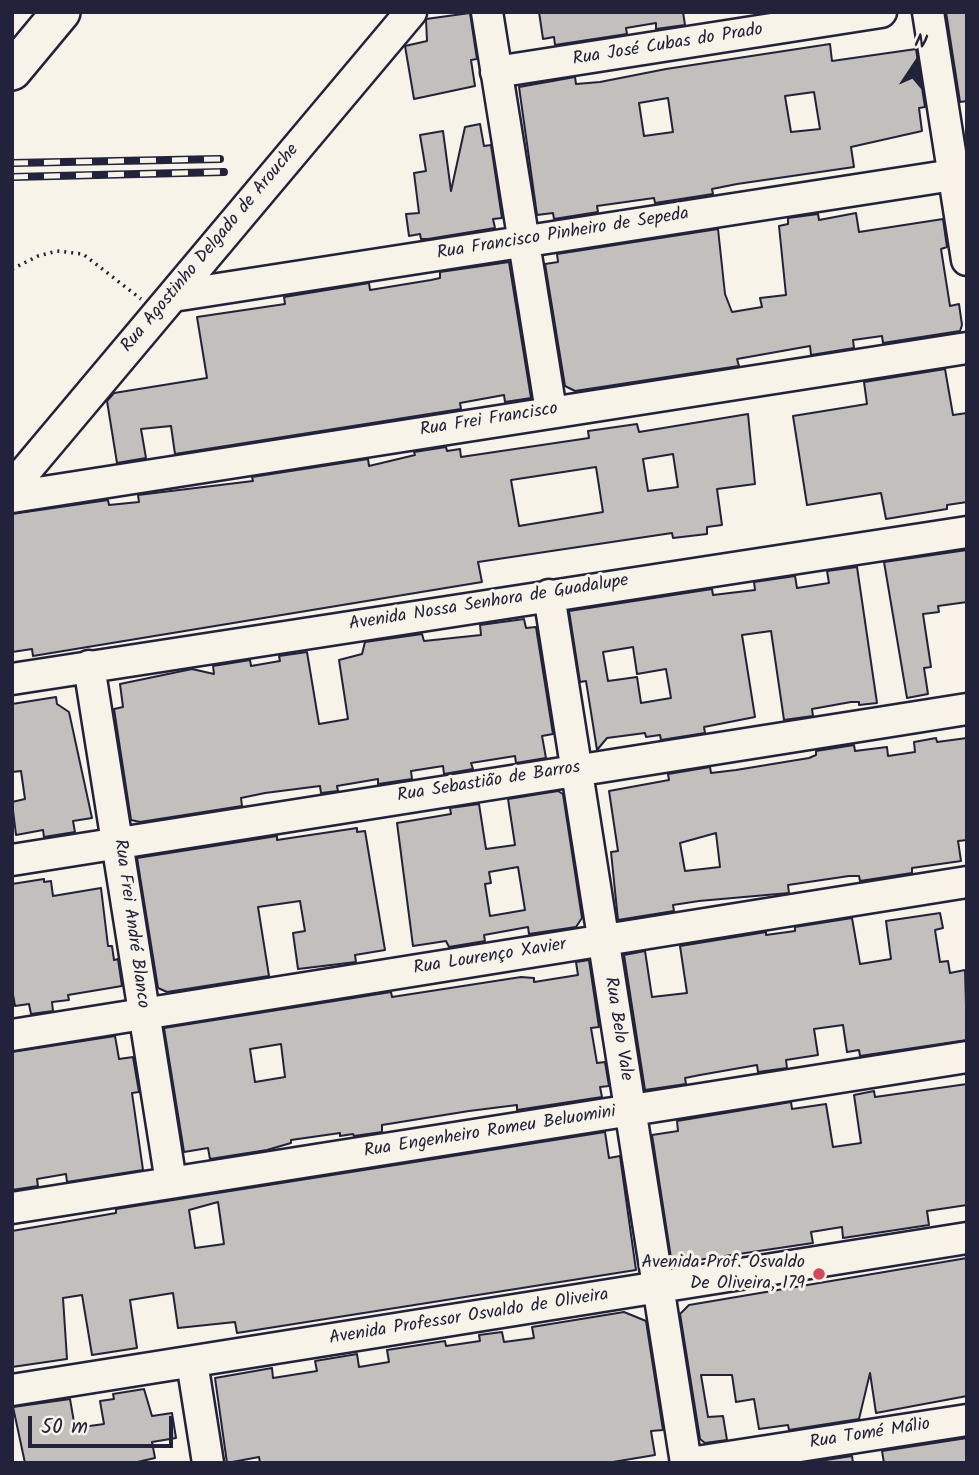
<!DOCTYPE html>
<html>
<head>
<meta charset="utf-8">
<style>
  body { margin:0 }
  #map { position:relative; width:979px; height:1475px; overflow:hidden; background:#f7f3e8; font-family:Kalam,sans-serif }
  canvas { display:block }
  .frame { position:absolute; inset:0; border:14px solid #22223b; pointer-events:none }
  .north { position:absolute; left:881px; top:28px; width:70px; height:70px; -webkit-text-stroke:5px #f7f3e8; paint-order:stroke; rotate:13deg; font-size:19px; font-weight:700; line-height:28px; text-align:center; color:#22223b }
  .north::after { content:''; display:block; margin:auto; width:24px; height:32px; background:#22223b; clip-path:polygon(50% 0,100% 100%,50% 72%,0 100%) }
  .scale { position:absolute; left:28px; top:1416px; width:145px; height:32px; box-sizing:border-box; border:4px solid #22223b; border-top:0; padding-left:9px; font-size:21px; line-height:24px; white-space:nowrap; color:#22223b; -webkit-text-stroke:5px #f7f3e8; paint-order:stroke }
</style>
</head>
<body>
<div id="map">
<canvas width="979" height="1475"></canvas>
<div class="frame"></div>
<div class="north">N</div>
<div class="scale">50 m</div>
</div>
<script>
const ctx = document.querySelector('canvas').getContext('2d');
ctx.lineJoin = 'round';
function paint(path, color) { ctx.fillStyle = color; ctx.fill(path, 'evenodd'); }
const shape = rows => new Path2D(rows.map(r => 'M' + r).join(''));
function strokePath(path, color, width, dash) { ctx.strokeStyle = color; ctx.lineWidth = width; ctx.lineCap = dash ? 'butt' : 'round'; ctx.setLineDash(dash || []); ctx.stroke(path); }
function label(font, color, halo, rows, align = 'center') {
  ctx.font = font + ' Kalam,sans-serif'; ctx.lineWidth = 6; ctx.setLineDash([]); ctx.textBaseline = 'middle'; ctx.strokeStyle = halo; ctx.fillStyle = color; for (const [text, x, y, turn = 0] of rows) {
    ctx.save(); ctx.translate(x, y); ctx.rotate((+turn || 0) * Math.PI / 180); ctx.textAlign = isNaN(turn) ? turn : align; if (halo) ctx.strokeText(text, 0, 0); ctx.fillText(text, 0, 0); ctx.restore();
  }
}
const building = shape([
  [539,12,683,12,685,25,656,29,656,23,626,28,627,34,555,45,554,37,543,39,539,12],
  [946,12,967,12,967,101,960,102,946,12],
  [470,13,477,59,471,60,475,86,414,99,405,46,427,41,426,19,470,13],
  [830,44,832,61,916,49,925,107,919,108,922,131,851,147,854,167,737,184,712,189,713,194,655,203,654,198,597,206,598,212,554,219,553,213,537,215,519,87,575,77,576,84,600,82,666,69,830,44],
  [814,92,820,129,791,132,785,96,814,92],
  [668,98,673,132,644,136,639,103,668,98],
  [480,124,484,146,491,145,502,218,493,219,495,228,428,239,421,239,420,234,409,236,406,214,419,213,414,173,426,171,420,135,443,131,451,191,465,127,480,124],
  [856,213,859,232,943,219,947,247,941,249,950,306,959,304,962,325,960,331,883,343,882,336,853,340,854,348,811,355,810,346,737,359,739,366,575,391,565,386,545,264,558,262,557,254,718,229,725,294,732,312,762,307,760,298,786,295,779,226,788,224,788,218,818,214,819,220,856,213],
  [509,262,531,398,505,402,504,395,460,403,461,409,175,454,171,426,141,429,146,458,117,463,107,401,114,393,207,378,197,317,285,304,284,297,369,283,370,290,431,280,440,278,440,272,509,262],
  [945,369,953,415,967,413,967,502,947,505,947,509,886,519,881,493,807,505,793,416,867,404,864,382,945,369],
  [748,414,755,484,717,489,722,525,707,527,707,534,673,538,672,533,478,562,482,582,33,656,32,649,12,652,12,514,108,500,109,505,139,502,138,495,253,481,252,477,368,459,369,466,415,455,414,452,446,447,447,451,460,449,461,457,589,438,588,431,637,424,639,432,748,414],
  [673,454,678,487,648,491,643,459,673,454],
  [596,467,603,512,519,526,511,480,596,467],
  [967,550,967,602,938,606,939,612,923,614,931,667,924,668,928,694,907,698,884,562,967,550],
  [857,567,877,703,859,705,859,702,851,702,812,709,813,716,784,720,771,631,742,635,755,717,704,727,705,733,661,740,660,735,646,737,645,733,607,738,597,750,586,681,580,682,569,611,712,589,713,595,755,590,754,582,795,576,797,588,829,583,827,571,857,567],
  [633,647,637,674,666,669,671,698,641,703,637,677,608,681,603,652,633,647],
  [524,619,526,628,536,627,553,734,542,736,546,758,516,763,515,756,471,763,473,769,444,774,443,766,411,771,412,779,378,784,378,779,337,786,338,791,321,793,320,786,265,793,241,798,242,806,140,822,131,820,114,709,123,707,120,684,192,669,214,674,213,666,250,660,251,666,280,661,279,656,307,652,319,724,348,719,339,660,362,654,365,642,422,634,424,641,481,635,480,625,524,619],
  [56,697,57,704,69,712,92,818,73,821,75,832,44,837,43,830,16,835,12,802,25,799,21,771,12,772,12,704,56,697],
  [936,738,937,742,967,738,967,840,958,841,961,861,912,868,912,873,860,881,859,876,849,876,788,885,789,893,699,901,673,905,674,911,618,920,611,852,618,851,609,791,669,780,668,774,710,767,711,773,736,770,809,758,816,755,816,751,854,745,855,751,887,747,888,756,915,752,914,742,936,738],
  [716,833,720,867,685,871,680,843,716,833],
  [558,791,563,794,582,918,576,927,529,934,528,927,484,935,485,941,449,947,446,941,413,946,397,823,451,814,450,808,479,804,486,849,515,845,508,799,558,791],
  [518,867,525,910,490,916,485,884,491,883,489,872,518,867],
  [357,828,357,832,365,831,385,950,355,955,356,962,298,969,293,933,305,931,300,901,258,907,269,976,167,992,158,988,137,858,277,836,277,840,357,828],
  [44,879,44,882,51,881,53,896,101,888,108,946,112,946,114,960,118,959,122,986,68,995,69,1000,52,1002,53,1011,31,1014,29,1004,15,1006,12,989,12,884,44,879],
  [940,913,943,928,935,930,940,962,948,961,950,973,965,970,967,1040,860,1056,859,1050,847,1052,843,1025,814,1029,818,1055,786,1060,787,1068,758,1072,757,1065,700,1075,685,1078,686,1084,645,1090,624,955,645,951,652,997,687,993,680,946,766,932,766,935,795,931,795,927,852,918,860,964,891,959,886,921,940,913],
  [589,960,599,1027,591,1028,597,1063,605,1062,609,1086,600,1087,602,1097,517,1110,517,1105,469,1111,382,1125,382,1132,354,1136,353,1134,340,1136,340,1133,291,1140,291,1143,267,1150,210,1159,208,1148,184,1152,164,1028,391,992,392,997,521,977,534,978,534,982,578,975,576,962,589,960],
  [281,1044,285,1077,255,1082,250,1049,281,1044],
  [115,1036,119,1059,133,1057,139,1092,132,1093,143,1170,67,1182,66,1174,37,1179,38,1186,12,1190,12,1052,115,1036],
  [967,1084,967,1205,927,1211,929,1225,843,1238,842,1227,811,1232,813,1243,698,1260,681,1256,682,1264,671,1258,652,1135,678,1131,677,1121,791,1102,792,1109,826,1104,833,1147,861,1143,854,1095,874,1091,875,1097,967,1084],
  [605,1132,609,1158,620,1156,636,1270,237,1333,235,1322,178,1328,173,1293,130,1300,137,1348,92,1355,82,1295,63,1298,67,1359,12,1367,12,1231,116,1213,116,1209,605,1132],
  [218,1202,224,1244,195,1248,189,1210,218,1202],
  [967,1258,967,1396,876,1413,870,1373,859,1419,789,1430,788,1425,759,1429,754,1399,736,1402,732,1375,701,1375,708,1417,723,1416,727,1440,705,1443,700,1439,680,1314,689,1305,967,1258],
  [624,1312,646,1321,663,1430,651,1431,655,1455,607,1463,260,1463,259,1457,227,1463,215,1378,272,1368,273,1378,317,1371,315,1361,357,1354,359,1367,389,1362,387,1350,445,1341,446,1346,480,1341,479,1335,502,1332,504,1342,534,1338,532,1327,624,1312],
  [144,1389,152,1416,172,1413,176,1438,152,1442,155,1458,133,1463,25,1463,13,1407,70,1399,75,1428,104,1424,100,1401,114,1399,113,1394,144,1389],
  [967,1438,967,1463,884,1463,882,1451,967,1438],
  [852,1456,853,1463,806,1463,852,1456]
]);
paint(building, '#c2bfbd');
strokePath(building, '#22223b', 2);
const minor = shape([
  [487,12,551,411],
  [928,12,967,260],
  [496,72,881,12],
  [173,296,953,175],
  [12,487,411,12],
  [12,497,967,348],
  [549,595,686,1463],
  [89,666,171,1182],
  [12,679,967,532],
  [12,860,967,709],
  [12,1035,967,882],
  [12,1208,967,1057],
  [192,1362,208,1463],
  [12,1390,967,1238],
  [690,1463,967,1420]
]);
const major = shape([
  [12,71,61,12]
]);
strokePath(minor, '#22223b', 35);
strokePath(major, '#22223b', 42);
strokePath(shape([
  [12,269,38,256,57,251,83,254,141,299]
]), '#22223b', 3.5, [2, 5]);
strokePath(minor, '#f7f3e8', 30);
strokePath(major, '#f7f3e8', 37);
const rail = shape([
  [12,163,220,159],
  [12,177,224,172]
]);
strokePath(rail, '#22223b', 8);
strokePath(rail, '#f7f3e8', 5, [16]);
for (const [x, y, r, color] of [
  [819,1274,7,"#d1495b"]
]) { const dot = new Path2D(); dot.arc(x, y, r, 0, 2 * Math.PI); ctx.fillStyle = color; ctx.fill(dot); strokePath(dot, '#f7f3e8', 2.5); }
label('18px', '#22223b', '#f7f3e8', [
  ["Rua José Cubas do Prado",668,46,-9],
  ["Rua Francisco Pinheiro de Sepeda",563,235,-9],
  ["Rua Agostinho Delgado de Arouche",211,249,-50],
  ["Rua Frei Francisco",489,421,-9],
  ["Avenida Nossa Senhora de Guadalupe",489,604,-9],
  ["Rua Sebastião de Barros",489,783,-9],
  ["Rua Frei André Blanco",130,924,82],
  ["Rua Lourenço Xavier",490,958,-9],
  ["Rua Belo Vale",617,1029,81],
  ["Rua Engenheiro Romeu Beluomini",490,1133,-9],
  ["Avenida Professor Osvaldo de Oliveira",469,1318,-9],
  ["Rua Tomé Málio",870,1435,-9]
]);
label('18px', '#22223b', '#f7f3e8', [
  ["Avenida Prof. Osvaldo",805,1264],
  ["De Oliveira, 179",805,1285]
], 'right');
</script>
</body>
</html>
